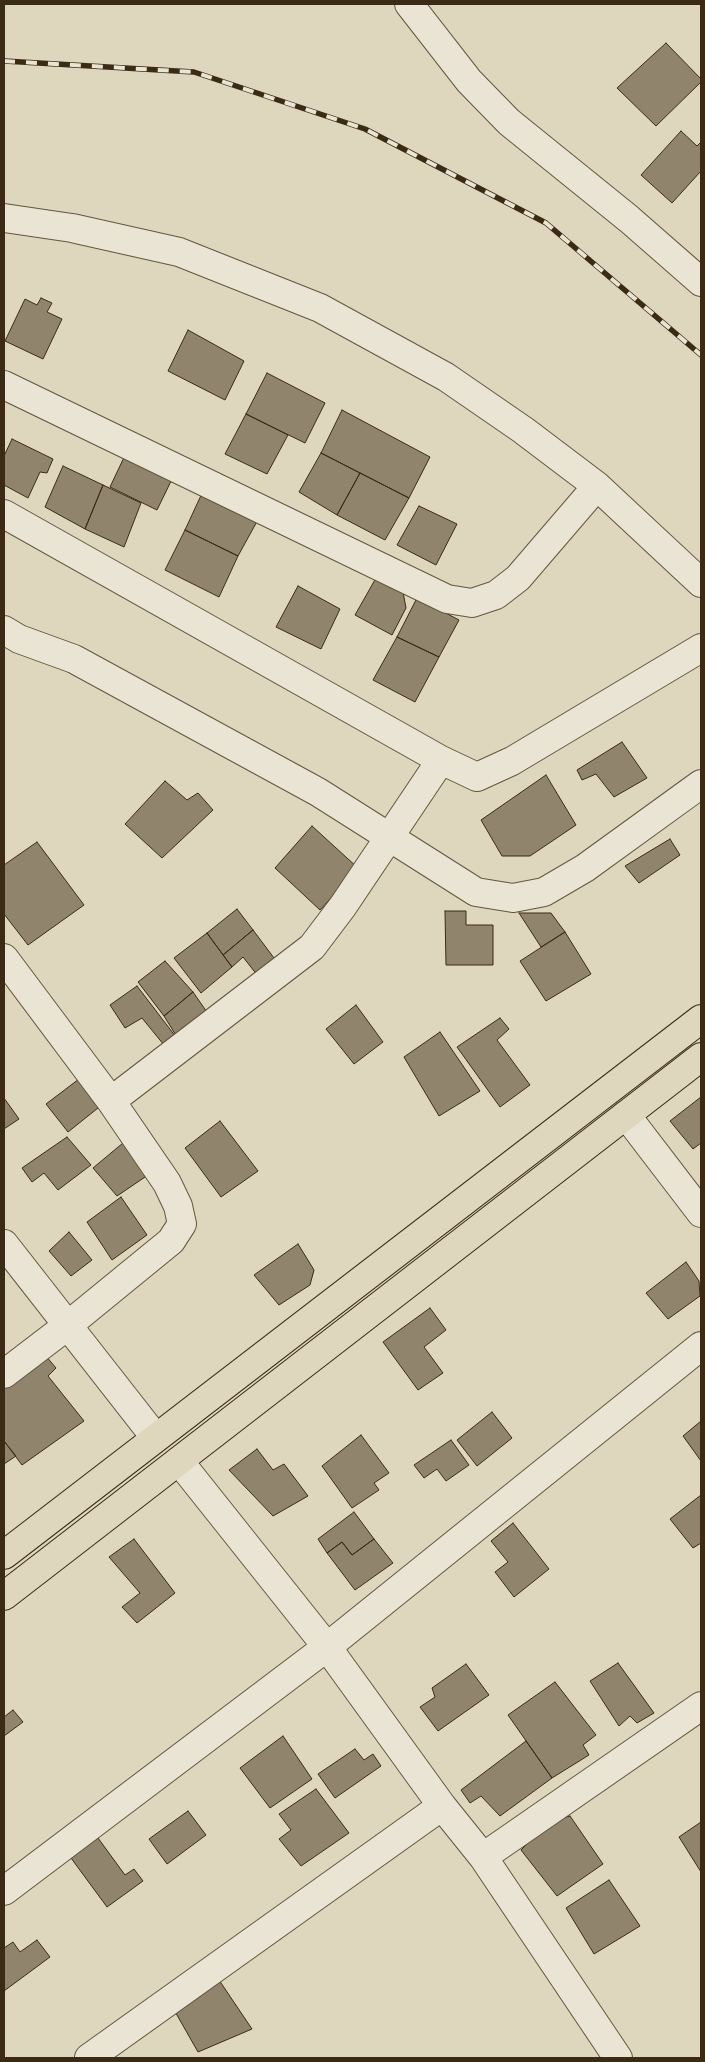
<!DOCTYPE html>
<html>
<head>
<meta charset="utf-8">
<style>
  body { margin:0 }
  #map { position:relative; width:705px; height:2062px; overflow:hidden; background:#ded6bd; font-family:"EB Garamond",serif }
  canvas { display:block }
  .frame { position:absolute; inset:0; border:5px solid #3b2b14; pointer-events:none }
</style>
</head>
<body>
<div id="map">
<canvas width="705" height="2062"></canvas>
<div class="frame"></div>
</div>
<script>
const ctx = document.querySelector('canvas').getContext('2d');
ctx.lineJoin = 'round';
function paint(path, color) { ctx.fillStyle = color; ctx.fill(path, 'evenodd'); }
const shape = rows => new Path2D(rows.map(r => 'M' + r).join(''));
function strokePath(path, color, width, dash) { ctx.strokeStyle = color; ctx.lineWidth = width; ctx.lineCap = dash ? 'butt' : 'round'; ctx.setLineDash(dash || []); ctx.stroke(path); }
const building = shape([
  [666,43,701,79,701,82,656,126,617,88,666,43],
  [681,131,697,146,701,142,701,171,672,203,641,175,681,131],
  [41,298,52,303,47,312,62,319,43,359,5,341,25,299,37,305,41,298],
  [188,330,244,361,225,400,168,371,188,330],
  [267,373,325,403,305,443,246,414,267,373],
  [342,410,430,457,409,498,321,453,342,410],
  [246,414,288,435,267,474,225,454,246,414],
  [12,439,53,459,47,473,40,472,28,498,4,485,4,456,12,439],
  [128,449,175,473,157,510,110,487,128,449],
  [321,453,360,473,337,515,299,492,321,453],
  [63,466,103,485,85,529,45,507,63,466],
  [360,473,409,498,385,540,337,515,360,473],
  [103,485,141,503,124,547,85,529,103,485],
  [204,489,260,516,238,556,185,530,204,489],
  [419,506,457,524,436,565,397,545,419,506],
  [185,530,238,556,219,597,165,570,185,530],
  [376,578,403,592,406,608,392,635,355,615,376,578],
  [298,586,340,609,321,649,276,627,298,586],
  [417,598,459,620,439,657,397,637,417,598],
  [397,637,439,657,415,702,373,680,397,637],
  [622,742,647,778,614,797,596,774,582,780,577,770,622,742],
  [546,775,576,825,530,856,502,856,481,820,546,775],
  [165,781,187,800,198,793,213,810,162,858,125,824,165,781],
  [312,826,358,868,320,910,275,868,312,826],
  [670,839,680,855,639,883,625,866,670,839],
  [37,842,84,905,28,945,4,914,4,865,37,842],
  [237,909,253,930,223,955,207,933,237,909],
  [445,911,466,911,466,925,493,925,493,965,446,965,445,911],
  [519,913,551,913,565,932,541,947,519,913],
  [253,930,277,962,258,976,243,957,232,967,223,955,253,930],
  [565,932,591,974,546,1001,520,961,565,932],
  [207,933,232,967,201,993,174,958,207,933],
  [165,961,193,992,164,1016,138,982,165,961],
  [137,986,176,1037,164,1045,142,1018,125,1028,110,1005,137,986],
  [193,992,209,1015,177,1037,164,1016,193,992],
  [356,1005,383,1042,354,1064,326,1029,356,1005],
  [500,1018,509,1029,497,1040,530,1085,500,1107,457,1047,500,1018],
  [440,1032,480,1091,439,1116,404,1057,440,1032],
  [83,1076,103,1104,68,1132,46,1104,83,1076],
  [701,1097,701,1143,693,1149,670,1121,701,1097],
  [4,1098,19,1119,4,1129,4,1098],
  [220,1121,258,1171,221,1197,185,1148,220,1121],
  [67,1137,91,1165,58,1190,44,1173,32,1182,22,1168,67,1137],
  [129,1138,154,1171,117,1196,93,1168,129,1138],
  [121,1197,147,1235,112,1260,87,1222,121,1197],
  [69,1232,92,1260,71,1276,49,1251,69,1232],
  [298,1244,314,1270,310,1285,279,1305,254,1275,298,1244],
  [686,1262,699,1281,700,1296,668,1319,646,1293,686,1262],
  [430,1308,446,1330,424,1347,443,1373,418,1390,383,1342,430,1308],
  [45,1355,56,1368,48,1376,84,1421,22,1465,4,1441,4,1388,45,1355],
  [492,1412,512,1438,477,1466,457,1440,492,1412],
  [701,1421,701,1461,683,1436,701,1421],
  [361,1435,389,1473,374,1483,379,1490,352,1508,322,1466,361,1435],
  [451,1440,469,1465,446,1481,437,1469,424,1478,414,1465,451,1440],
  [4,1441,16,1456,4,1464,4,1441],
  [257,1449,273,1470,284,1464,308,1496,273,1516,229,1470,257,1449],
  [701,1495,701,1543,693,1548,670,1519,701,1495],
  [354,1512,374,1539,352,1555,342,1542,327,1553,318,1539,354,1512],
  [513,1523,549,1569,514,1597,495,1572,508,1562,491,1541,513,1523],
  [134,1539,175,1593,137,1623,122,1607,140,1593,109,1557,134,1539],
  [374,1539,393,1563,355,1590,327,1553,342,1542,352,1555,374,1539],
  [618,1663,654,1713,637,1723,630,1716,619,1726,590,1681,618,1663],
  [466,1664,489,1695,438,1731,420,1707,435,1697,432,1688,466,1664],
  [555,1682,596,1735,583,1745,589,1755,552,1778,508,1715,555,1682],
  [13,1710,23,1722,4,1736,4,1717,13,1710],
  [283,1736,312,1779,270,1808,240,1768,283,1736],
  [526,1741,552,1778,500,1816,481,1796,470,1803,461,1790,526,1741],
  [355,1749,364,1760,373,1754,381,1766,335,1798,318,1774,355,1749],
  [316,1789,349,1833,301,1866,279,1839,291,1830,279,1814,316,1789],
  [188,1811,206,1835,167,1864,149,1839,188,1811],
  [570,1816,603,1864,557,1896,521,1850,549,1822,570,1816],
  [701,1822,701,1872,679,1837,701,1822],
  [98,1838,125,1875,134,1869,143,1881,107,1907,71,1858,98,1838],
  [609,1880,640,1926,594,1954,566,1908,609,1880],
  [37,1940,50,1957,4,1991,4,1948,13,1942,20,1952,37,1940],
  [219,1980,252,2029,198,2052,173,2008,219,1980]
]);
paint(building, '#90846c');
strokePath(building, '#3b2b14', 1);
const minor = shape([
  [409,4,469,81,509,122,629,219,701,282],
  [4,218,72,228,179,252,320,308,446,377,523,430,597,486,701,583],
  [4,385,447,599,472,603,496,595,518,578,597,486],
  [4,514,441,760,477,777,512,761,701,648],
  [4,630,19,639,74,659,318,792,476,892,513,898,544,892,585,868,701,784],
  [4,958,111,1101,167,1183,178,1206,182,1224,171,1241,67,1326,4,1374],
  [111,1101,312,947,343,906,441,760],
  [626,1115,701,1213],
  [4,1244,155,1437],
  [179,1461,327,1647,442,1806,483,1857,618,2058],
  [483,1857,701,1706],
  [4,1891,327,1647,701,1346],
  [89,2058,442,1806]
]);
const major = shape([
  [4,1555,701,1019],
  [4,1596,701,1057]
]);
strokePath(minor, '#64563e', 30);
strokePath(major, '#3b2b14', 30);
strokePath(minor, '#eae4d4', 28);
strokePath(major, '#ded6bd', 28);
const rail = shape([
  [4,61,194,72,365,129,546,223,701,355]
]);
strokePath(rail, '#3b2b14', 5.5);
strokePath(rail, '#eae4d4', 4, [11]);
</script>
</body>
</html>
